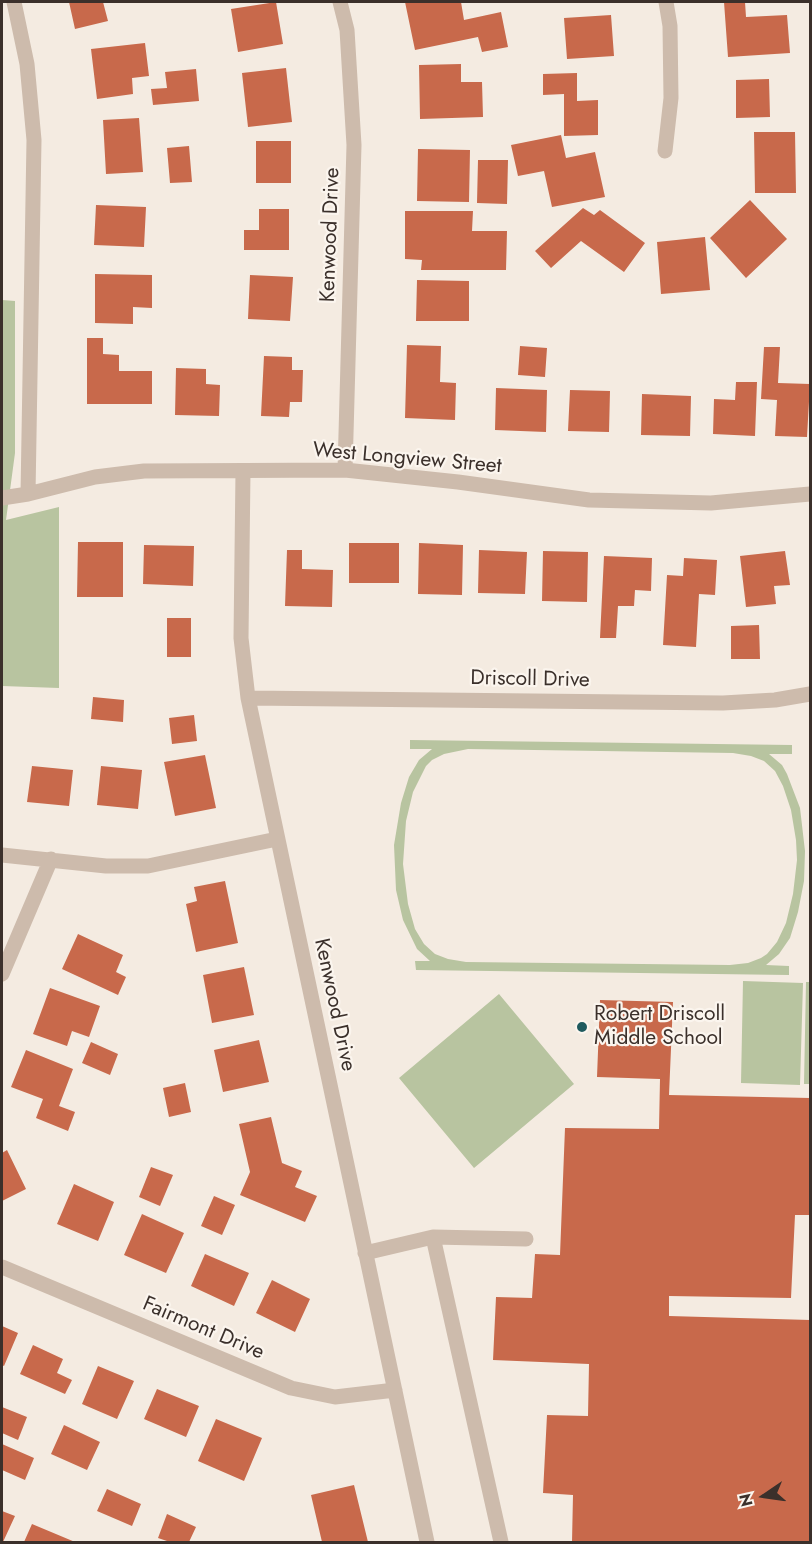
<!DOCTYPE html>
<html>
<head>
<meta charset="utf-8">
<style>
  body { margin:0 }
  #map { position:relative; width:812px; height:1544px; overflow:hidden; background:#f4ebe1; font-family:Jost,sans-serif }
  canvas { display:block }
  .frame { position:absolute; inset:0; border:3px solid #3b302b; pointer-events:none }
  .north { position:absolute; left:734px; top:1466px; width:60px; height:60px; -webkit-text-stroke:4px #fbf5ee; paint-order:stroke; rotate:257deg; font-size:16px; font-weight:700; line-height:24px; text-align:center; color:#3b302b }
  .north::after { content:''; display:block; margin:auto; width:21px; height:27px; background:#3b302b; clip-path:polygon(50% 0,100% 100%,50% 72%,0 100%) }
</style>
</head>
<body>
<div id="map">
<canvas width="812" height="1544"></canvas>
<div class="frame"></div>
<div class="north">N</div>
</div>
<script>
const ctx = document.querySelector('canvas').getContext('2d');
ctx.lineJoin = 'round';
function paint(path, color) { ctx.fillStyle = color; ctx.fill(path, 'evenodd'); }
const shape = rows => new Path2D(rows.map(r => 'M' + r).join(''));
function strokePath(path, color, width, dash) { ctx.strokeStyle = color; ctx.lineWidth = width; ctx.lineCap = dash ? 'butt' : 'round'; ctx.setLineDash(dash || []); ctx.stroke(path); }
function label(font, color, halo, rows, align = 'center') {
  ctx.font = font + ' Jost,sans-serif'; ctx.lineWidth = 4.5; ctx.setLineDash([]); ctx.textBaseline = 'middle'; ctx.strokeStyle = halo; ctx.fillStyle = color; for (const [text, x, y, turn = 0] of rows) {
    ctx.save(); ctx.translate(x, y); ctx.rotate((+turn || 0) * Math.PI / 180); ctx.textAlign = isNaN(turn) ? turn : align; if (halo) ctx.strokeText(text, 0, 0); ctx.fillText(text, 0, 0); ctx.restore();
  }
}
paint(shape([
  [2,300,15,301,15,453,6,520,59,507,59,688,2,686],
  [410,740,792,745,792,754,769,754,782,765,787,774,800,808,805,851,804,881,798,912,790,938,779,954,766,965,789,966,789,975,416,970,415,961,430,961,417,949,403,920,396,890,394,845,401,803,409,777,419,760,432,749,410,749],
  [468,749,733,753,751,756,764,761,775,771,783,786,791,810,796,840,797,860,793,894,786,923,777,942,767,954,761,958,748,963,730,965,466,962,448,959,435,954,424,944,415,929,408,904,403,864,406,821,413,792,426,766,432,760,444,754],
  [743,981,803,983,800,1085,741,1083],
  [806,982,810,982,810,1084,804,1084],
  [499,994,574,1084,474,1168,399,1078]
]), '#b8c4a0');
paint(shape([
  [69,2,103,2,108,21,75,29],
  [276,2,283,44,238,52,231,9],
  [405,2,461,2,464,20,501,12,508,47,482,52,478,37,415,50],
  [724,2,745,2,746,17,787,15,790,53,728,57],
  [611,15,614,56,567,59,564,18],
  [145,43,149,76,132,78,133,94,97,99,91,49],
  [461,64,461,82,482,82,483,117,420,119,419,65],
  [286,68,292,122,248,127,242,73],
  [196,69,199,101,153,105,151,89,167,88,165,72],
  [577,73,577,101,598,100,598,135,564,136,564,94,543,95,543,74],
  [769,79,770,117,736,118,736,80],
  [139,118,143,172,106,174,103,120],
  [754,132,795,132,796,193,755,193],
  [561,135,566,158,595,152,605,197,552,207,544,171,518,176,511,145],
  [256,141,291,141,291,183,256,183],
  [189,146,192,182,170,183,167,148],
  [418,149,470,150,469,202,417,201],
  [478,160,508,160,507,204,477,203],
  [750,200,787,239,746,278,710,238],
  [96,205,146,207,144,247,94,245],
  [583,208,594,215,600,210,645,243,624,272,581,241,551,268,535,251],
  [259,209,289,209,289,250,244,250,244,230,259,230],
  [405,211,473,211,472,231,507,231,506,270,421,270,422,260,405,259],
  [705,237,710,290,661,294,657,242],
  [95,274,152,275,152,308,133,307,133,324,95,323],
  [250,275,293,277,290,321,248,319],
  [417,280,469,281,469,321,416,321],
  [87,338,103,338,103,354,119,355,119,371,152,371,152,404,87,404],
  [407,345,441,346,440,382,456,383,455,420,405,418],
  [520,346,547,348,545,377,518,375],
  [764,347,780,347,778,383,810,384,807,437,775,436,777,400,761,399],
  [264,356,292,357,292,370,303,370,302,402,290,402,289,417,261,416],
  [176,368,206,369,206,384,220,385,219,416,175,415],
  [736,382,757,382,755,436,713,434,714,399,735,400],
  [496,388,547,390,546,432,495,430],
  [570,390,610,391,609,432,568,431],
  [642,394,691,396,690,436,641,435],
  [78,542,123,542,123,597,77,597],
  [349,543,399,543,399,583,349,583],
  [419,543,463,545,462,595,418,594],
  [144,545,194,546,193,586,143,584],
  [287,550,302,550,302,569,333,570,332,607,285,606],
  [479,550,527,552,525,594,478,593],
  [543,551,588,552,587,602,542,601],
  [785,551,790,585,774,586,776,604,746,607,740,556],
  [604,556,652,558,651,591,635,590,634,606,618,606,616,638,600,638],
  [684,558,717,560,715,595,699,594,696,647,663,645,667,575,683,576],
  [167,618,191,618,191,657,167,657],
  [759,625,760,659,731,659,731,626],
  [93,697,124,700,123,722,91,719],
  [194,715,197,741,172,744,169,718],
  [205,755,216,808,175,816,164,762],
  [32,766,73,770,69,806,27,802],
  [101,766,142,770,138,809,97,805],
  [225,881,238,943,196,952,186,904,197,901,194,887],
  [78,934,123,955,116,972,126,977,118,995,62,969],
  [244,967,254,1015,212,1023,203,975],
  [50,988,100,1006,89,1037,72,1031,67,1046,33,1034],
  [600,1000,673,1002,669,1095,810,1098,810,1215,795,1215,791,1298,669,1296,669,1316,810,1320,810,1542,572,1542,573,1495,543,1493,547,1415,588,1416,589,1364,493,1360,496,1297,532,1298,535,1254,560,1255,565,1128,659,1129,660,1079,597,1077],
  [259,1040,269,1082,223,1092,214,1050],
  [91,1042,118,1054,110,1075,82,1063],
  [26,1050,73,1069,59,1106,75,1112,68,1131,36,1118,43,1099,11,1087],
  [185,1083,191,1112,169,1117,163,1088],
  [271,1117,282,1163,302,1171,295,1187,317,1196,305,1222,240,1195,250,1172,239,1124],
  [7,1150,26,1189,2,1201,2,1153],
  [151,1167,173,1175,160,1206,139,1197],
  [74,1184,114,1202,98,1241,57,1224],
  [214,1196,235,1205,222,1235,201,1226],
  [142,1214,184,1233,166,1273,124,1255],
  [205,1254,249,1273,234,1306,191,1286],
  [272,1280,310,1299,295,1332,256,1313],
  [2,1326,18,1333,4,1366,2,1365],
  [33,1345,63,1359,57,1373,72,1380,65,1394,20,1374],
  [98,1366,134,1381,117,1419,82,1404],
  [157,1389,199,1406,186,1437,144,1419],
  [2,1407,27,1417,18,1440,2,1433],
  [216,1419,262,1438,244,1481,198,1461],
  [64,1425,100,1442,87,1470,51,1454],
  [2,1444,34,1458,25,1480,2,1470],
  [354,1485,368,1542,322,1542,311,1495],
  [107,1489,141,1504,132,1526,97,1511],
  [2,1511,15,1516,3,1542,2,1542],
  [167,1514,196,1527,189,1542,170,1542,158,1538],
  [32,1524,75,1542,24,1542]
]), '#c8694b');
strokePath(shape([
  [14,2,27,64,34,140,28,494],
  [340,2,347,30,354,145,345,470],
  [665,151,671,98,670,26,666,2],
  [243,471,241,638,248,698,427,1542],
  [2,498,28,494,95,477,144,471,345,470,458,482,589,500,711,503,810,494],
  [248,698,723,703,775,700,810,694],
  [2,855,106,866,148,866,277,839],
  [2,974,51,859],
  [433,1237,501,1542],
  [365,1253,433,1237,526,1239],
  [2,1267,291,1388,335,1397,395,1390]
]), '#cdbbac', 15);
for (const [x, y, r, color] of [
  [582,1027,6,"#1f5a5e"]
]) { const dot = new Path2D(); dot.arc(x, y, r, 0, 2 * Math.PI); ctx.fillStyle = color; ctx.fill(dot); strokePath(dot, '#fbf5ee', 2); }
label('21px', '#3b302b', '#fbf5ee', [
  ["Kenwood Drive",331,235,-88],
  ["West Longview Street",407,459,5],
  ["Driscoll Drive",530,680,1],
  ["Kenwood Drive",334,1005,78],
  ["Fairmont Drive",203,1329,23]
]);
label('21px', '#3b302b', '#fbf5ee', [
  ["Robert Driscoll",594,1015],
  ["Middle School",594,1039]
], 'left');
</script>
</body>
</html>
